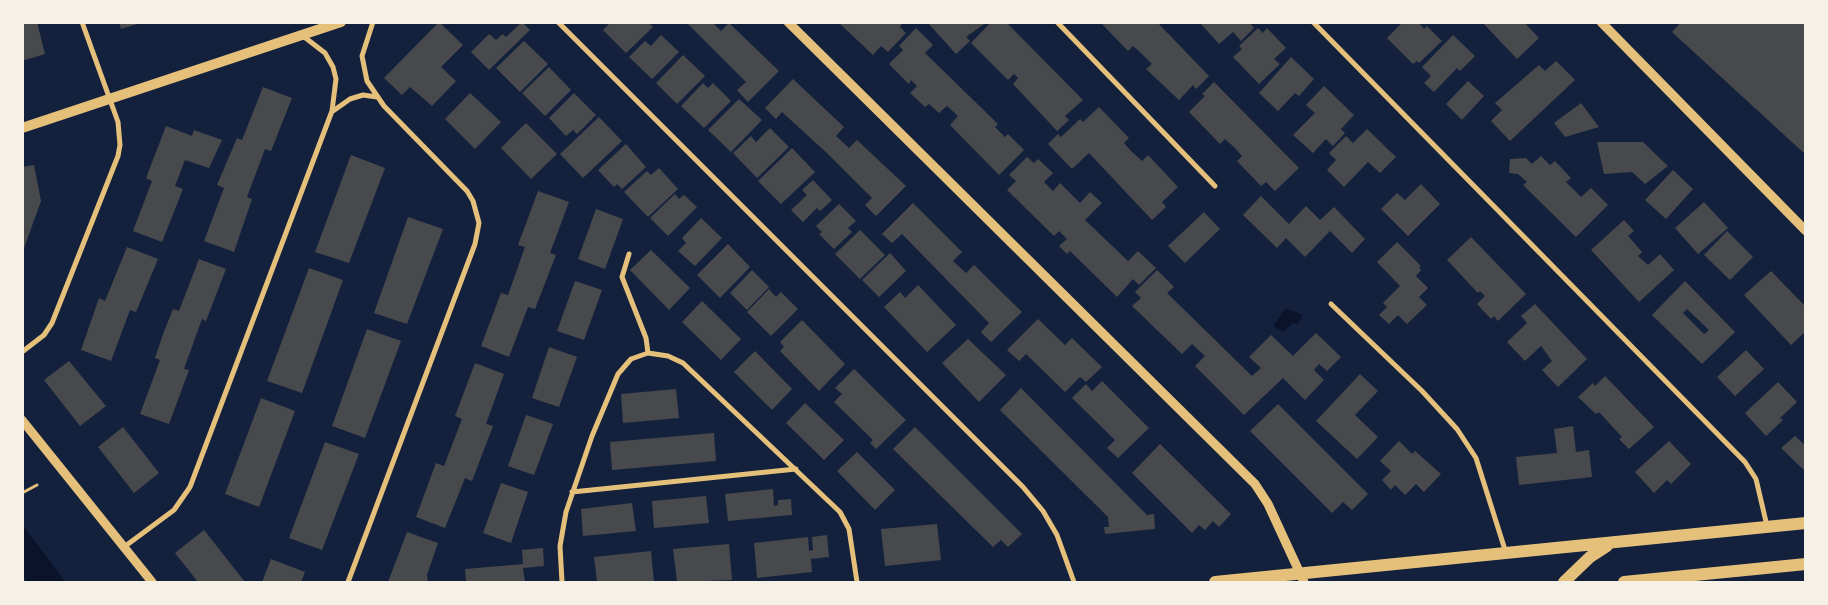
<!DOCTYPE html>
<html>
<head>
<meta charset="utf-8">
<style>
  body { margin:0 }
  #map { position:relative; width:1828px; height:605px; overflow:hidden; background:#14213d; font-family:Signika,sans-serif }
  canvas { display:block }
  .frame { position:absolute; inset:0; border:24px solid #f6f1e7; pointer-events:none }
</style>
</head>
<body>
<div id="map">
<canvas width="1828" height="605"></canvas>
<div class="frame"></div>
</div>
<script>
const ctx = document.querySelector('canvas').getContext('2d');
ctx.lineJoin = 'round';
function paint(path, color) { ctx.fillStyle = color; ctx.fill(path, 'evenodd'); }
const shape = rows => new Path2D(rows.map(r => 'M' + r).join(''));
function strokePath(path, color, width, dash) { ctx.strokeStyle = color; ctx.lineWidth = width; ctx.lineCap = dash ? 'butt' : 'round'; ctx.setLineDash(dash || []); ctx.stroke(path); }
paint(shape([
  [1286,308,1303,315,1298,324,1293,323,1283,332,1273,326],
  [23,526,57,570,65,582,27,582,23,576]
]), '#0b132b');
paint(shape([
  [22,22,37,22,45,54,22,61],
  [119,22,141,22,141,23,121,29],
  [439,22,463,45,441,67,456,81,432,106,410,87,402,95,384,78],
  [522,22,530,30,489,70,471,52,489,34,496,40,503,34,506,37],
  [611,22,648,22,653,27,626,53,603,30],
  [686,22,712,22,721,31,729,23,779,71,748,102,737,90,746,82],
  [838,22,901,22,902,24,900,27,906,33,888,52,881,46,873,55],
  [927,22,987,22,966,37,970,41,956,54],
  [991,22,1006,22,1083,100,1065,116,1069,120,1057,131,1013,84,1018,78,1014,74,1008,80,971,43],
  [1100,22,1157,22,1209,76,1196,89,1193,85,1179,100,1146,69,1152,64,1142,54,1133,46,1128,51],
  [1203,22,1249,22,1254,28,1241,41,1233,32,1219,44,1201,24],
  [1403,22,1418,22,1424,29,1427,26,1442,41,1419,63,1417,61,1413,64,1387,38],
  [1482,22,1524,22,1539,38,1517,59],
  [1681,22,1806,22,1806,155,1672,32],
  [916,28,933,45,925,53,998,124,995,127,1005,137,1008,134,1024,150,999,175,950,125,958,116,947,106,939,113,929,104,925,107,910,93,917,86,911,80,909,84,889,64,903,50,899,46],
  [1258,28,1263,33,1267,28,1286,48,1274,59,1280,64,1259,84,1233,57,1242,49,1239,46],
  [661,35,679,52,652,79,629,57,645,41,651,46],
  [1453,35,1475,56,1460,71,1457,68,1434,92,1424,83,1431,76,1422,67],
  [524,41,548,64,520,92,496,68],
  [683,55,705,76,677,104,656,83],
  [1291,57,1314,79,1299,96,1295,93,1278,111,1259,93],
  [1556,61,1575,80,1510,141,1491,121,1502,110,1495,103,1539,65,1545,71],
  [549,67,571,90,545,116,522,93],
  [793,79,844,127,836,136,849,148,857,140,906,186,876,216,865,205,872,198,829,155,782,112,776,119,765,108],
  [1468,81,1484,96,1462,120,1446,104],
  [1214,82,1299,168,1275,191,1266,182,1261,186,1237,161,1242,156,1234,147,1225,139,1220,144,1189,112,1205,96,1202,94],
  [703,83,708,88,713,83,731,101,704,128,681,106],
  [1324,86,1354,115,1341,129,1345,133,1333,146,1326,139,1313,153,1293,135,1315,113,1306,105],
  [263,87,292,98,271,151,265,149,247,197,252,199,234,252,204,241,224,188,217,185,237,138,242,140],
  [470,93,501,122,475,149,445,119],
  [574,93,596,115,577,134,573,130,566,136,549,118],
  [739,99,762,120,731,152,708,130],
  [1581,103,1599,127,1565,137,1554,123],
  [1099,107,1129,138,1124,143,1132,152,1142,161,1148,155,1178,187,1162,202,1166,207,1152,220,1089,153,1072,169,1048,144,1058,134,1061,137,1080,119,1083,122],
  [599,117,622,141,583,178,560,154],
  [526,123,557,154,531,179,501,148],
  [166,126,192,136,194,130,222,140,209,168,185,160,175,186,183,189,162,242,133,231,152,181,146,178],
  [770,128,789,147,757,178,733,153,751,136,756,142],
  [1367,129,1396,157,1380,173,1368,162,1344,187,1327,170,1336,160,1329,153,1346,136,1353,143],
  [1597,142,1643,142,1668,166,1645,184,1632,172,1604,174],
  [626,144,646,167,622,189,617,184,614,187,598,170],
  [792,148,815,172,781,204,758,181],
  [351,155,385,168,349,263,315,252],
  [1541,156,1550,165,1555,161,1571,178,1566,182,1581,197,1591,188,1608,205,1576,237,1523,185,1527,182,1518,174,1509,173,1510,159,1526,158,1532,164],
  [1027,157,1034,163,1038,159,1053,173,1044,182,1053,191,1060,183,1080,203,1090,192,1102,203,1085,220,1128,261,1138,251,1156,268,1139,285,1133,279,1117,297,1070,251,1067,254,1059,246,1067,239,1059,231,1054,236,1007,190,1016,181,1009,175],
  [34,165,41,201,23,251,22,167],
  [659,168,678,189,648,217,624,192,647,171,651,175],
  [1673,170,1693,189,1666,219,1645,200],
  [813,180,832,200,820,211,817,208,803,222,791,210,807,195,802,190],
  [1421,184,1440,204,1408,236,1381,209,1397,193,1405,200],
  [538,191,569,202,550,253,556,255,535,309,528,307,509,357,481,346,501,293,508,295,525,247,518,245],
  [675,194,679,199,684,195,697,207,668,236,650,218],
  [1261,196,1289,224,1306,206,1320,220,1334,207,1365,239,1352,253,1330,231,1305,257,1286,238,1277,248,1243,215],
  [1704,202,1728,228,1698,254,1675,228],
  [913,203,962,252,953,261,966,273,974,265,1022,312,991,342,981,332,989,323,902,234,892,243,882,234],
  [839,204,856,221,848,228,852,232,834,249,819,234,822,232,816,226],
  [596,209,623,219,605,269,578,259],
  [1204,212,1220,229,1185,263,1168,246],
  [408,217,443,229,407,324,374,313],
  [701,218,722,238,695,266,678,251,686,243,682,238],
  [1624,220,1634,231,1628,236,1642,252,1638,256,1648,265,1660,254,1674,270,1639,302,1591,250],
  [860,230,885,255,860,279,835,254],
  [1727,231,1753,257,1730,280,1704,255],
  [1471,237,1526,294,1498,321,1494,316,1491,319,1477,304,1485,296,1480,291,1478,293,1447,260],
  [1397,242,1421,266,1419,267,1421,270,1416,276,1428,288,1419,297,1427,305,1407,324,1398,315,1389,324,1379,315,1387,307,1383,303,1400,286,1377,262],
  [728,244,750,267,720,298,697,275],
  [127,247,158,259,136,312,130,310,111,361,81,350,99,298,105,301],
  [651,250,690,288,669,310,630,270],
  [890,253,906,271,879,297,862,280],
  [199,259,226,269,206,321,202,319,184,369,189,370,169,424,140,414,160,360,155,358,163,334,173,309,179,311],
  [309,268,343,280,302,393,267,381],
  [752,270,769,287,747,310,730,293],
  [1157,270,1174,287,1167,293,1252,376,1261,368,1249,357,1271,335,1293,356,1316,333,1341,357,1327,371,1319,364,1314,370,1324,380,1305,400,1283,378,1244,415,1195,366,1205,356,1192,344,1182,354,1132,306,1141,298,1135,292],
  [1771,271,1806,307,1806,331,1791,345,1744,295],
  [575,281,602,290,584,340,557,331],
  [1685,281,1735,332,1702,364,1652,315],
  [1687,309,1709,330,1704,334,1683,313],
  [918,285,956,325,927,352,884,307,900,292,905,298],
  [769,289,776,297,781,292,798,309,771,336,747,312],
  [702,301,741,339,721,360,682,322],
  [1535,304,1587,359,1558,387,1542,370,1552,361,1541,346,1525,361,1507,342,1527,323,1521,316],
  [1038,319,1065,345,1072,338,1102,367,1086,382,1080,377,1065,392,1026,354,1019,361,1007,350],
  [802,320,845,364,819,391,780,351,784,347,780,342],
  [367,329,401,341,365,438,332,426],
  [968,339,1006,375,979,402,942,363],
  [549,347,577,357,559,407,532,398],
  [1746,350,1764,369,1735,396,1717,377],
  [755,351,792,389,772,410,734,372],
  [69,361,106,406,80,426,44,380],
  [475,363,504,374,486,424,493,426,472,481,465,478,445,528,416,517,436,463,444,466,462,419,455,416],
  [854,369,906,420,876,449,870,443,873,440,834,402,842,394,835,388],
  [1360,374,1378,391,1355,415,1378,437,1357,459,1316,421],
  [1605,376,1654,427,1629,449,1619,439,1622,437,1599,412,1596,414,1578,397,1593,383,1595,386],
  [1102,381,1149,428,1118,458,1107,448,1115,440,1072,398,1086,384,1092,391],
  [1778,382,1797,402,1780,418,1783,420,1766,436,1745,413],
  [1021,388,1147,515,1154,514,1155,529,1105,534,1104,527,1109,527,1108,517,1000,410],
  [676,389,679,418,623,423,621,394],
  [261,398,295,411,259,507,225,494],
  [805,403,844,440,824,460,786,423],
  [1278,404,1368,494,1352,510,1343,502,1332,513,1250,431],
  [526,415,553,424,534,475,508,466],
  [1573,426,1576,452,1589,450,1592,477,1519,485,1516,457,1557,453,1554,429],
  [123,427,159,473,134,493,98,447],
  [915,427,1022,534,1008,547,1001,540,993,547,893,449],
  [714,433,716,461,612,470,610,442],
  [1795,436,1806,446,1806,472,1781,448],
  [1399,441,1412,454,1415,451,1441,474,1424,492,1416,484,1405,495,1395,485,1391,490,1382,480,1391,471,1380,461],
  [1669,441,1691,464,1671,484,1667,480,1654,493,1635,472],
  [325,442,359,454,322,550,289,538],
  [1160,444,1231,514,1219,527,1213,521,1205,530,1199,525,1192,533,1132,473],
  [857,452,895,490,875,510,837,471],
  [501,483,528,492,511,543,483,533],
  [773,489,774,506,778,505,778,500,791,499,792,515,728,521,725,494],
  [706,496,709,523,654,528,652,501],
  [632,503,636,531,583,536,581,509],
  [937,524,941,560,885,566,881,529],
  [204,530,245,582,198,582,175,553],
  [407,532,438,543,427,575,428,582,388,582],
  [827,535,829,557,811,559,812,572,757,578,754,543,808,537,809,551,813,550,812,537],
  [729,544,732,580,677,582,673,549],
  [543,548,544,566,523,568,525,582,466,582,465,569,523,564,522,550],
  [651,551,654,582,597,582,594,557],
  [271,559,305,572,301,582,262,582]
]), '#48494c');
strokePath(shape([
  [22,493,37,485]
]), '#e5c07b', 3);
strokePath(shape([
  [558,22,1023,487,1043,511,1057,535,1074,582],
  [1057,22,1215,186],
  [1313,22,1745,462,1756,479,1767,526],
  [333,111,350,99,363,95,377,97],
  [629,254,622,277,646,338,648,353],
  [1331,304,1422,391,1457,429,1476,458,1506,553],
  [22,352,44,335,52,323,118,156,120,145,118,122,82,22],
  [572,492,796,469],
  [124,547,174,510,190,487,332,111,336,79,333,67,325,53,303,36],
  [348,582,475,244,479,223,473,201,467,191,384,106,367,81,362,56,373,22],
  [562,582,560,546,566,512,592,436,618,374,631,359,648,353,668,356,683,363,840,512,849,529,857,582]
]), '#e5c07b', 5);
strokePath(shape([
  [788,22,1255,484,1268,504,1304,582],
  [1601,22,1806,231],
  [22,420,152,582]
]), '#e5c07b', 9);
strokePath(shape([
  [22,128,341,22]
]), '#e5c07b', 10);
strokePath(shape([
  [1215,582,1806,523],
  [1564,582,1590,557,1607,546],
  [1624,582,1806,564]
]), '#e5c07b', 12);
</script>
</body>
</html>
